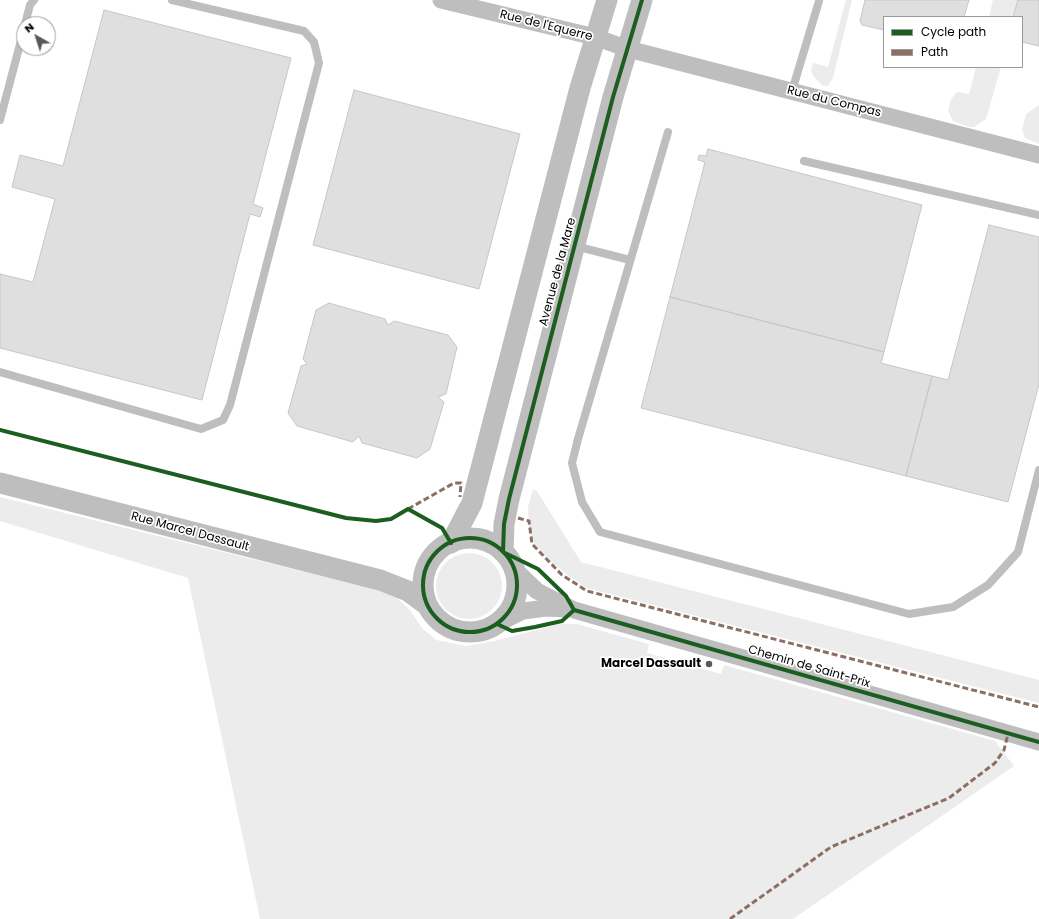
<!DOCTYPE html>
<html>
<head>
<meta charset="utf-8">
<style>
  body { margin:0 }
  #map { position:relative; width:1039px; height:919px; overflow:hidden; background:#fff; font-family:Poppins,sans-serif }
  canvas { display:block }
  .legend { position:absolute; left:883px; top:16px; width:140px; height:52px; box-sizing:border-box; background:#fff; border:1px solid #999; margin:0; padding:5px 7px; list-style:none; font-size:12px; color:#000 }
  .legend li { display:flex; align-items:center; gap:8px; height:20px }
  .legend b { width:20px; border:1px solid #999 }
  .north { position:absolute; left:16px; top:16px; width:40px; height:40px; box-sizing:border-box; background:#fff; border:1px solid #999; border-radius:50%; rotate:321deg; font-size:11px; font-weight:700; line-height:16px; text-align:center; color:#000 }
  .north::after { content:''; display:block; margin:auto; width:14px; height:18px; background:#595959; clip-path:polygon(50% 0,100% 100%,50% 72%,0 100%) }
</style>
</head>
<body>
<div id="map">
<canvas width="1039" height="919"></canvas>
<ul class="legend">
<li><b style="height:5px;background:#1b5e20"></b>Cycle path</li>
<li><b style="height:5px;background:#8d6e63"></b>Path</li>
</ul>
<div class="north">N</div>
</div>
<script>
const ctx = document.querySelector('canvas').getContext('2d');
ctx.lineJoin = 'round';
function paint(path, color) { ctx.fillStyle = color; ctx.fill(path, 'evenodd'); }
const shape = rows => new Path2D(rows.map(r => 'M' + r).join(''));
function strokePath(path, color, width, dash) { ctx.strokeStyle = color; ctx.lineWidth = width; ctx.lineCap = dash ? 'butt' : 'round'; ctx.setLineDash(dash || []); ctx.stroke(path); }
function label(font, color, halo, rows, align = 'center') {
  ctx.font = font + ' Poppins,sans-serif'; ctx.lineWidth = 3.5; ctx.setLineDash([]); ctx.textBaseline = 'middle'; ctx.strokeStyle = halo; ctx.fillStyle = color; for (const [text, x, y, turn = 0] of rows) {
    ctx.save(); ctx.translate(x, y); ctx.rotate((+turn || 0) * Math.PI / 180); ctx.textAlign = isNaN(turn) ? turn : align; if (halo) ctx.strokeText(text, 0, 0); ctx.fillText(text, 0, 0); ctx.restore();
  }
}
paint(shape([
  [846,0,852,0,833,78,828,86,823,86,814,77,811,71,813,63,828,67],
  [993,0,1018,0,1013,17,989,17],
  [976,67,1001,67,986,119,974,127,969,127,953,121,948,111,951,99,957,92,969,94],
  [1039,105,1039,144,1025,138,1022,130,1026,114],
  [533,489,537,491,581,562,1039,680,1039,703,586,588,570,577,546,557,534,543,529,529,528,507],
  [0,497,374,589,397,598,410,610,422,628,436,640,466,646,495,641,559,624,577,624,649,644,647,653,721,674,724,665,995,741,1014,766,793,919,260,919,188,578,0,521],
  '436 586a33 33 0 1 1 66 0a33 33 0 1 1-66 0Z'
]), '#ececec');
const building = shape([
  [865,0,969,0,964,17,884,17,884,30,862,25,860,21,865,0],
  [1018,0,1039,0,1039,46,1022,42,1022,17,1013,17,1018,0],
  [104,10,291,58,253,204,263,208,260,217,250,214,202,400,0,348,0,274,33,282,55,199,12,187,20,155,63,166,104,10],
  [354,90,520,134,479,289,313,245,354,90],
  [708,149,922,205,884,352,670,297,705,162,698,160,699,155,706,156,708,149],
  [989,225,1039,237,1039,384,1008,502,906,476,932,376,948,380,989,225],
  [670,297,884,352,881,363,932,376,906,476,641,408,670,297],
  [329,303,385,319,388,325,394,321,448,335,457,347,446,394,438,397,444,402,430,449,417,458,362,443,359,436,353,442,297,426,288,413,301,366,307,364,303,359,316,310,329,303]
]);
paint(building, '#dfdfdf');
strokePath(building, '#c7c7c7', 1);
strokePath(shape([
  [25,24,30,5,34,0],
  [792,91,819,1],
  [0,120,24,29],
  [668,132,578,439,572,463,582,502,600,532,909,614,953,607,988,585,1018,552,1039,470],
  [804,161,1039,215],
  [575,246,630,260],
  [0,372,201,429,223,420,230,405,319,63,314,42,304,31,172,0]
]), '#bebebe', 8);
strokePath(shape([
  [441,0,595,37,628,49,1039,155],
  [515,570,537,591,574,610,1039,742],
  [497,624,523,611,546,608,566,609]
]), '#bebebe', 17);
strokePath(shape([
  [0,483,380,580,408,591,427,605],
  '423 585a47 47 0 1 1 94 0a47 47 0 1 1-94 0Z',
  [451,543,472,503,580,88,607,0],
  [503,552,504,524,509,499,613,97,642,0]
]), '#bebebe', 21);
strokePath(shape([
  [408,509,454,483,461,483,460,497],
  [518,518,529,521,532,544,562,575,587,591,1039,707],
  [730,919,831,847,949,798,995,763,1004,750,1008,734]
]), '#8d6e63', 3, [6, 3]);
strokePath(shape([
  [0,430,346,518,376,521,391,519,408,509,442,528,451,543],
  '423 585a47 47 0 1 1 94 0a47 47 0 1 1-94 0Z',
  [503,552,504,524,509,499,613,97,642,0],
  [505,553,538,569,566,596,574,610],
  [574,610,1039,742],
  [497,624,512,631,535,627,562,621,574,610]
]), '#1b5e20', 4);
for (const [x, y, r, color] of [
  [709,664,4,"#595959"]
]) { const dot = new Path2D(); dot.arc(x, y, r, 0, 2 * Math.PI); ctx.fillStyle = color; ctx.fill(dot); strokePath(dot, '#fff', 1.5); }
label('12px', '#000', '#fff', [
  ["Rue de l'Equerre",546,26,14],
  ["Rue du Compas",834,102,14],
  ["Avenue de la Mare",558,272,-75],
  ["Rue Marcel Dassault",190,532,15],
  ["Chemin de Saint-Prix",809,667,16]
]);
label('bold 12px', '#000', '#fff', [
  ["Marcel Dassault",701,664]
], 'right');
</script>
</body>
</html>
